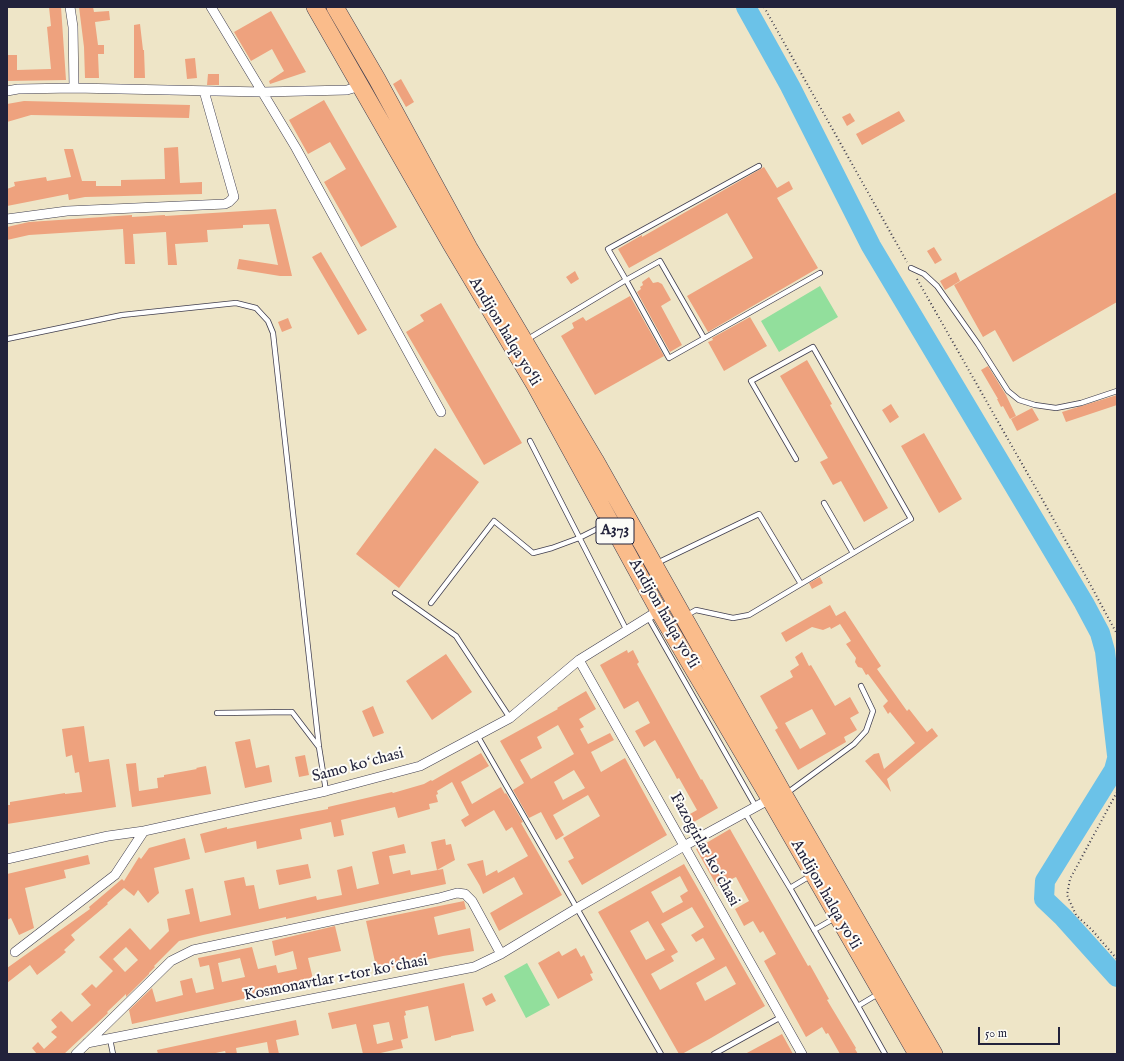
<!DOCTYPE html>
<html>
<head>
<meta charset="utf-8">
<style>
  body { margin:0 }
  #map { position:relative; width:1124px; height:1061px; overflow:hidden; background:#eee5c7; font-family:"IM FELL English",serif }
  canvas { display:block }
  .frame { position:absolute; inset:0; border:8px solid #22223b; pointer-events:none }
  .scale { position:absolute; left:978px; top:1027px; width:82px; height:18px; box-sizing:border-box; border:2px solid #22223b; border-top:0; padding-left:5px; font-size:12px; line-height:14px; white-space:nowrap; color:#22223b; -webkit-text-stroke:3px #fdfcf7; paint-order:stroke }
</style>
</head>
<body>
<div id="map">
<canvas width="1124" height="1061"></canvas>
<div class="frame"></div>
<div class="scale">50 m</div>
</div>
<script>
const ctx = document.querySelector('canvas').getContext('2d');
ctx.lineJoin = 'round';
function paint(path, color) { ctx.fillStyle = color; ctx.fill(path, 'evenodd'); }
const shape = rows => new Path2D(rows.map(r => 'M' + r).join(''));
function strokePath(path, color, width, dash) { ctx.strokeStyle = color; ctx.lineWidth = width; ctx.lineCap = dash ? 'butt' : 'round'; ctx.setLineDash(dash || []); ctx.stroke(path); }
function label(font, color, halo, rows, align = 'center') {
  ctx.font = font + ' "IM FELL English",serif'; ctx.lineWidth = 4; ctx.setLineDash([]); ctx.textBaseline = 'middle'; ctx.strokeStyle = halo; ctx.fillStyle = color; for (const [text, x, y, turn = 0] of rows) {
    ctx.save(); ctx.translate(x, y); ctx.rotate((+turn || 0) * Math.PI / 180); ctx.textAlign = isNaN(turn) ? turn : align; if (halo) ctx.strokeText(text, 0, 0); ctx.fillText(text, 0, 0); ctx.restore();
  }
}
paint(shape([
  [820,286,838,317,779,352,761,321],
  [527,963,550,1005,526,1018,504,976]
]), '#92df9c');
strokePath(shape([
  [746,7,790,86,871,246,1084,603,1100,633,1105,651,1117,755],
  [1117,759,1114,770,1045,881,1044,899,1063,917,1117,977]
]), '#6bc2e8', 20);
paint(shape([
  [49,7,61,7,66,80,7,81,7,55,17,55,17,70,51,69,47,27,51,26],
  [79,7,93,7,94,12,109,11,110,20,95,22,98,45,104,45,104,54,98,54,99,78,85,78,84,47],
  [271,11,306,72,270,84,269,81,284,71,272,49,251,61,234,32],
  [140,24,143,50,144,50,145,78,134,78,134,25],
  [195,58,197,78,187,79,185,59],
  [208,74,219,74,219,85,207,85],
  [401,79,414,102,406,107,393,84],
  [324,100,397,227,361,247,324,182,346,169,330,142,308,154,289,120],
  [24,101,190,105,189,118,31,115,7,122,7,104],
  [899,111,905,121,862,145,856,134],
  [850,113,855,121,847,126,842,117],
  [178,147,180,183,202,182,202,194,85,197,69,200,68,194,7,206,7,189,15,186,14,182,46,177,47,181,71,177,64,149,73,149,82,181,96,181,96,186,121,186,121,180,165,179,164,148],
  [764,167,777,188,789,181,793,189,777,198,818,268,708,332,687,296,753,258,727,213,629,268,618,249,642,235,642,237],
  [1117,192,1117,302,1013,362,995,330,983,337,954,285],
  [276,209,292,276,280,276,237,269,239,259,278,265,269,224,243,225,243,228,207,230,208,242,175,244,177,265,168,265,166,232,133,234,135,264,125,264,123,229,29,235,7,240,7,227,29,222,132,215,132,217,165,215,165,216],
  [934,247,942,260,935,264,927,251],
  [321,252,367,330,358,335,312,257],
  [575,271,579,279,571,284,566,277],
  [956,272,960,281,945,290,940,281],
  [649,277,653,283,658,282,662,284,671,300,661,306,682,345,670,352,637,292,641,289,640,287,643,285,642,282],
  [630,296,664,356,595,395,561,336,574,328,572,323,583,317,586,321],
  [441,303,522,443,484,465,406,332,424,321,420,315],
  [750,317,767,346,724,371,708,342,713,340,712,338],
  [288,318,292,328,282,332,278,322],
  [807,360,832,404,830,405,888,508,864,522,841,481,833,485,820,462,828,458,780,376],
  [988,366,1006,395,1016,416,1010,419,1003,406,1001,407,997,399,998,399,981,370],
  [1117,395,1117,405,1066,422,1062,412],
  [891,404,899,417,890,423,882,410],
  [1032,408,1039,420,1017,431,1011,419],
  [924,433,962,499,939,513,901,446],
  [435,448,479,482,399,588,356,554],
  [820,577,823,583,812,589,809,583],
  [830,605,836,616,845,611,881,666,877,669,907,711,909,709,927,732,932,728,938,736,887,779,891,792,865,761,874,754,879,753,884,769,915,743,890,712,888,714,883,706,888,701,868,674,866,675,862,668,858,667,855,662,856,658,846,644,851,641,840,624,831,629,830,627,823,630,812,627,786,642,781,633],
  [627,650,628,653,633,650,639,662,637,664,701,780,702,779,718,808,687,826,683,818,697,810,679,778,677,779,674,773,655,740,644,747,639,738,635,731,650,723,638,701,624,709,600,665],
  [802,652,809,666,811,665,835,706,850,697,859,713,850,718,857,730,844,737,846,742,798,770,775,730,778,728,760,696,793,677,790,671,799,665,795,657],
  [812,709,826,734,800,749,785,723],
  [446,654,472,692,432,720,406,681],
  [586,691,596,709,579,719,584,727,580,729,588,744,610,733,614,740,591,752,601,772,625,758,667,835,582,885,568,861,574,858,563,838,600,816,588,795,553,815,564,835,556,840,541,812,529,818,513,790,524,783,500,741,558,709,557,708],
  [558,725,574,754,531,779,520,760,542,748,537,737],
  [574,770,585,788,563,800,554,782],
  [373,706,384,733,373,737,362,711],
  [84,726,89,762,109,759,116,807,7,824,7,805,10,805,10,802,65,793,65,794,82,792,79,772,75,773,72,755,66,757,62,729],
  [250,739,256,768,269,765,272,782,245,788,235,742],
  [481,753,489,766,461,782,472,804,501,787,505,794,506,793,523,822,521,823,562,895,499,931,490,913,523,894,514,877,483,894,480,886,467,864,483,860,486,876,497,870,498,873,528,856,512,827,506,831,494,810,465,827,461,820,469,815,452,782,437,791,438,794,436,795,438,802,429,804,430,809,398,818,395,807,341,820,344,835,334,837,331,822,300,829,302,839,257,849,256,841,205,853,200,834,227,827,227,829,297,815,328,809,328,807,392,792,393,793,424,784,431,780,432,781],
  [305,755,309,775,299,777,295,757],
  [136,763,139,791,158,788,157,778,164,777,164,775,197,769,196,768,206,766,211,794,132,807,126,764],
  [730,829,808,966,810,965,829,999,827,1000,856,1048,855,1049,858,1054,840,1054,828,1033,826,1034,822,1027,806,1037,764,961,776,954,763,931,760,933,753,921,744,926,735,909,749,901,736,877,717,886,696,849],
  [185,838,190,859,154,868,159,893,148,903,138,890,134,896,124,888,107,903,108,904,71,935,75,940,64,950,66,952,59,958,37,975,30,965,7,983,7,968,90,909,89,907,122,879,124,881,139,857,141,859,149,848],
  [445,839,446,845,451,844,455,860,437,870,431,842],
  [404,844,406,853,389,856,393,874,410,870,411,875,443,869,446,884,286,919,286,917,203,935,179,941,154,966,155,967,149,973,149,974,126,997,126,994,107,1012,108,1013,64,1054,37,1054,32,1048,38,1042,44,1049,57,1037,51,1032,57,1027,51,1020,61,1011,72,1022,91,1005,81,994,92,984,96,988,113,971,99,957,130,928,150,950,169,931,167,919,190,914,185,890,193,888,200,922,231,915,224,881,244,877,246,886,254,885,259,909,316,896,317,900,342,895,337,870,352,866,357,889,379,884,372,852],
  [126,947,138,960,125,972,113,959],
  [88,855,90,864,64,870,66,878,25,888,34,928,19,935,11,918,7,920,7,874],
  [308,864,311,878,279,885,276,870],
  [684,864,765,1006,711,1038,682,1054,679,1054,598,912],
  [680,876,688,891,680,896,683,902,663,913,651,892],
  [692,907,704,927,691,935,696,942,703,938,715,959,660,990,651,974,674,961,671,956,678,952,661,924],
  [648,921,665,950,646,960,630,931],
  [726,966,736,984,705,1001,696,983],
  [464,901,466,909,434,917,438,935,470,928,474,951,443,956,377,971,366,921],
  [335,926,341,951,308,958,314,983,132,1024,129,1010,152,988,156,1002,183,995,180,981,192,978,196,993,214,989,209,965,200,967,198,958,252,947,258,969,276,965,278,973,297,969,293,951,275,956,272,941],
  [240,958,245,977,222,982,218,963],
  [576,948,581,957,584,955,593,973,590,974,593,980,558,999,538,963,559,951,562,956],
  [464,983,474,1031,451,1036,451,1037,435,1041,428,1006,405,1011,406,1015,404,1016,408,1038,401,1040,403,1048,376,1054,363,1054,356,1024,332,1029,328,1013],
  [389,1022,393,1040,377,1044,373,1025],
  [492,993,496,1001,486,1006,482,998],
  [296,1020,299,1035,276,1040,279,1054,269,1054,267,1042,236,1048,237,1054,226,1054,225,1051,211,1054,158,1054,157,1050],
  [782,1034,793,1054,745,1054]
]), '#eea27e');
const lane = shape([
  [911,268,924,274,937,286,978,344,1008,391,1019,400,1035,405,1056,408,1081,403,1117,391],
  [704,338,660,261,626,280,608,249,759,166],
  [7,339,122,315,236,303,256,308,268,321,273,333,319,747,326,791],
  [528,339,626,280,669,358,820,273],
  [530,441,627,631],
  [796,459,751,381,813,347,911,519,801,584],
  [824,503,853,553],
  [657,563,759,514,801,584,749,615,733,618,696,610,687,615],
  [395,593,456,636,510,718],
  [431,603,494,521,533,553,552,548,579,538,607,524],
  [648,617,756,807],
  [217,713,292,712,318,746],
  [477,735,661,1054],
  [787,793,854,744,866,731,873,711,861,686],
  [745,813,790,888],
  [810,876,790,888,858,1006],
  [814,930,835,918],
  [878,994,858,1006,885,1054],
  [110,1039,113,1054],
  [714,1054,781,1017]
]);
const street = shape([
  [70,7,73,27,74,88],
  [211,7,296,148,441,412],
  [7,91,18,89,74,88,263,92,347,90,360,86],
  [7,219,67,211,225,204,229,202,234,197,204,91],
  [579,660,802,1054],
  [7,859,108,836,144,831,326,791,420,766,510,718,579,660,674,601],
  [15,952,115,875,144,831],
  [87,1043,474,967,501,954,577,908,684,846,770,799],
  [76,1054,171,961,193,950,439,898,457,893,465,894,472,901,501,954]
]);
const highway = shape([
  [315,7,451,244,535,385,659,611,770,799,917,1054],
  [335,7,377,79,469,248,595,460,784,795,934,1054]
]);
strokePath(lane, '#413f50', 6);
strokePath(street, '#413f50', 10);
strokePath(highway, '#413f50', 18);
strokePath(shape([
  [764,7,907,262],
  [917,279,1084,573,1117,634],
  [1117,792,1070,879,1067,895,1076,915,1092,930,1117,959]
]), '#413f50', 2, [1, 3]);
strokePath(lane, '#fff', 4.5);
strokePath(street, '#fff', 9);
strokePath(highway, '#fabc8b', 17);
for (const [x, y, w] of [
  [615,531,38]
]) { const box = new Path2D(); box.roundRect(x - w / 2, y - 13, w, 26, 3); ctx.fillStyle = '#fdfcf7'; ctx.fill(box); strokePath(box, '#22223b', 1); }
label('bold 15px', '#22223b', null, [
  ["A373",615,531]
]);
label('16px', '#22223b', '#fdfcf7', [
  ["Andijon halqa yo‘li",504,332,59],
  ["Andijon halqa yo‘li",663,614,60],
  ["Samo koʻchasi",358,766,-15],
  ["Fazogirlar koʻchasi",704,850,61],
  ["Andijon halqa yo‘li",825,895,60],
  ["Kosmonavtlar 1-tor koʻchasi",336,979,-11]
]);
</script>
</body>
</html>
